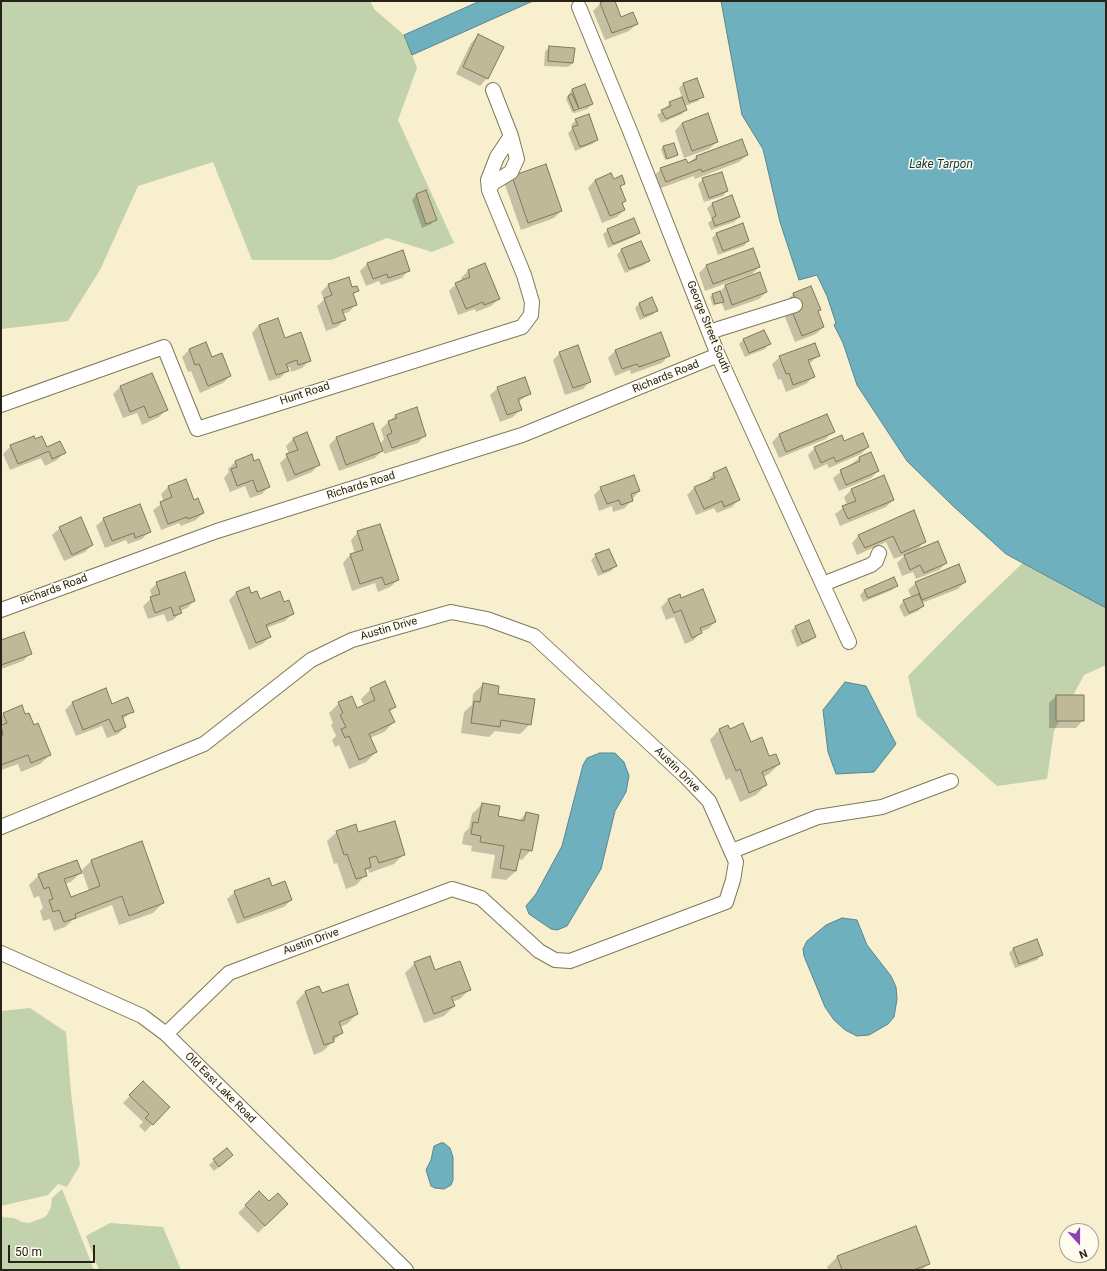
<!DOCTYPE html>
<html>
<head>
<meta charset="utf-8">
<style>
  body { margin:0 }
  #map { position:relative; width:1107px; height:1271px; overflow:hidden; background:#f7efcd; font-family:Roboto,sans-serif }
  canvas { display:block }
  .frame { position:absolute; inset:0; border:2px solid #262317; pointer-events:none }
  .north { position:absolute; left:1059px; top:1223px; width:40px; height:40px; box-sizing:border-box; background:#fffcef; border:1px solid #a8a599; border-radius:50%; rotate:159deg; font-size:11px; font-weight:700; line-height:16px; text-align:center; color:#262317 }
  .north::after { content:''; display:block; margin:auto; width:14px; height:18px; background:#8d43b5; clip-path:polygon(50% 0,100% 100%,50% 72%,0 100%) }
  .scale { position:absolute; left:8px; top:1245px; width:87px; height:18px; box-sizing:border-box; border:2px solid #262317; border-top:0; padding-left:5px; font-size:12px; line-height:14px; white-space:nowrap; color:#262317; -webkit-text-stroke:3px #fffcef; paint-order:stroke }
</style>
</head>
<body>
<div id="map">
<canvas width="1107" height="1271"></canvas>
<div class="frame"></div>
<div class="north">N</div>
<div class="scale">50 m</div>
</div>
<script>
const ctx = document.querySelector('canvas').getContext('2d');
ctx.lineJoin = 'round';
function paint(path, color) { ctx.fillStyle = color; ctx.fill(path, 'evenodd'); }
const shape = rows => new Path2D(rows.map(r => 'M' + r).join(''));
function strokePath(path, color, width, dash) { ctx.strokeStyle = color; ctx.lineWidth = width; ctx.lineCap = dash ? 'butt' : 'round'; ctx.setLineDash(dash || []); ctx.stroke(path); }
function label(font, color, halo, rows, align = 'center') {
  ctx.font = font + ' Roboto,sans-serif'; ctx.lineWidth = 3; ctx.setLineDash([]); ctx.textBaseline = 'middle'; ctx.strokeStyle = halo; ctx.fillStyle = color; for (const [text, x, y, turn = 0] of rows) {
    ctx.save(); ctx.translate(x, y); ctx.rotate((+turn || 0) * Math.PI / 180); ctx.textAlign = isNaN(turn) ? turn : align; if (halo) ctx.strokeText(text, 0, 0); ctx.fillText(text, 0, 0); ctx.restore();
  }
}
paint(shape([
  [1,1,370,1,374,9,404,35,417,68,398,120,454,243,432,252,387,238,331,260,252,260,213,162,138,186,100,270,68,321,1,329],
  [1031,555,1106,597,1106,665,1084,675,1054,731,1047,779,997,786,917,716,908,676,959,624],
  [30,1008,66,1032,71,1093,80,1165,67,1187,58,1184,48,1195,1,1206,1,1011],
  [62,1189,94,1270,1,1270,1,1217,14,1218,22,1222,29,1223,43,1218,47,1215,51,1207,52,1198],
  [110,1223,163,1227,181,1270,99,1270,86,1236]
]), '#c1d2ac');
const water = shape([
  [480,1,533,1,412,55,404,35,480,1],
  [721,1,1106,1,1106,608,1006,554,953,506,907,461,857,385,843,343,834,325,836,323,827,296,817,275,799,280,780,222,763,149,742,115,721,1],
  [845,682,866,686,896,744,874,772,836,774,828,752,823,710,845,682],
  [600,753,615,753,624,762,629,776,626,792,615,811,601,869,567,926,557,930,551,929,529,914,526,906,536,894,562,846,583,765,587,758,600,753],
  [842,918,857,920,867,945,891,976,896,987,897,999,894,1017,888,1024,869,1035,857,1036,845,1030,834,1020,825,1007,804,956,803,949,807,941,826,925,842,918],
  [441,1143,444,1143,450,1148,453,1157,453,1180,451,1185,444,1189,435,1188,431,1186,426,1170,431,1160,434,1146,441,1143]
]);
paint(water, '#6fb0bf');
strokePath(water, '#59868d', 1);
paint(shape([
  [607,1,614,1,620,18,637,24,629,31,605,40,593,11,601,3],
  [478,36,487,78,480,86,456,74,471,43],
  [549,47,573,63,568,67,544,66,545,52],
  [683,84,702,96,698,101,685,106,686,109,682,114,661,123,657,115,666,109,665,108,670,103,682,98,679,88],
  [572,89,592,104,587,109,575,113,572,112,566,99],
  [587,105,587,107,575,112,574,110],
  [576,120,597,140,592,144,575,151,568,133,573,128,571,125],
  [682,123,717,142,709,149,684,158,675,131],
  [741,140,747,155,739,162,695,179,694,176,658,189,654,176,661,169,687,164,696,157],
  [663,147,677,155,665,160,661,149],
  [611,174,613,180,624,183,620,188,625,201,622,204,624,210,617,217,602,223,588,188,595,180],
  [512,177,561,211,554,218,521,230,505,185],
  [703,179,727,191,723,196,704,202,698,184],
  [426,192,436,219,431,224,422,228,412,200,416,195],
  [731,197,739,217,734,222,711,230,708,223,712,220,707,208,712,204],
  [608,230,639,233,634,237,608,248,603,234],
  [717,233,748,241,744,246,718,255,712,238],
  [641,242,649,260,644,265,625,273,617,255,621,250],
  [753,249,759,267,752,274,705,291,699,273,706,266],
  [368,263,409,270,402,278,381,285,379,281,366,286,360,271],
  [485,264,499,299,491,306,476,312,475,309,458,315,449,291,456,284,462,281,461,278,468,271],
  [759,274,766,292,759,299,725,311,721,302,713,306,710,297,712,295,719,293,725,286],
  [348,278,352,289,357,291,353,295,356,304,349,312,343,314,345,320,337,327,326,331,317,306,324,300,321,292,328,285],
  [793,294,817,312,823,327,816,334,795,342,785,317,790,311,786,301],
  [652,299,657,310,652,315,640,320,635,308,639,304],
  [259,325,284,339,309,361,302,368,291,372,290,367,287,368,288,370,280,378,269,381,252,333],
  [661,334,669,355,662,363,631,374,630,370,615,376,608,358,615,351],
  [744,339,769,344,765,349,745,357,739,344],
  [205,344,211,358,230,376,223,383,200,393,191,371,188,372,182,357,189,350],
  [560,353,590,381,583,389,565,395,553,360],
  [819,355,809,364,813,377,806,384,786,392,781,379,778,380,772,364,780,357],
  [151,374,166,410,159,417,142,425,137,413,123,418,113,394,120,387],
  [498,388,529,394,518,402,521,409,513,417,500,422,490,395],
  [396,415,425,435,418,443,384,454,383,450,375,458,339,471,329,445,336,438,380,444,384,439,381,429],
  [827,415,833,431,826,439,779,458,772,442,779,435],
  [307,433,319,464,312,472,287,482,280,463,289,454,286,446,293,439],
  [35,441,46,448,64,453,57,460,45,466,41,458,10,470,3,454,11,446],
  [844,442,868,447,861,454,829,468,827,464,814,470,808,455,815,448],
  [871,453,878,471,871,478,839,491,833,478,859,458],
  [235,462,254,462,269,486,262,494,250,498,245,486,230,492,224,478,229,472,228,469],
  [725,469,739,499,732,507,717,513,714,508,696,515,687,495,694,488,707,482,713,474],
  [168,487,193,501,203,513,196,520,181,526,179,523,161,530,153,510,164,502,161,494],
  [601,488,639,491,625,508,613,512,612,506,599,511,594,495],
  [851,490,893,500,886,507,840,526,835,514,847,505,844,497],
  [913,511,924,542,915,552,946,563,939,570,916,579,913,572,902,576,897,563,906,554,894,559,886,542,857,555,852,543,859,535],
  [104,519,149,532,142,539,128,544,126,540,105,548,96,526],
  [60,528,92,545,85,552,64,561,52,535],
  [358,532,398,580,390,587,378,592,375,583,352,591,343,563,350,555,355,554,351,540],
  [596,555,615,566,611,571,598,576,591,560],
  [965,582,958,589,922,603,923,606,918,611,904,617,899,606,904,601,912,598,908,590,916,583],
  [157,583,194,601,187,608,180,611,180,613,173,620,167,622,164,614,148,619,143,606,152,598,150,590],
  [897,585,892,590,863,602,860,595,865,590],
  [248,588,251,594,260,600,284,603,293,613,285,621,266,628,270,637,262,644,249,650,229,600,236,593],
  [680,599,715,622,708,629,700,632,694,640,685,644,674,617,666,620,661,607,668,600],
  [795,627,815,637,810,641,797,647,791,631],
  [1,641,31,653,23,661,1,669],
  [483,684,530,724,520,734,495,731,489,737,461,733,464,712,472,705,473,694],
  [371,689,395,707,389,712,394,722,384,732,370,738,376,752,366,762,349,769,339,745,335,747,332,740,336,736,331,725,333,723,329,713,339,703,356,709,364,706,361,699],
  [1056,696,1083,720,1076,728,1049,728,1049,703],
  [72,703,112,705,132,711,122,720,125,727,118,734,107,738,102,726,76,736,65,710],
  [4,714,25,715,33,726,50,755,40,764,21,772,18,764,1,770,1,716],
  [728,727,729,730,779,764,769,774,763,777,766,785,756,795,740,802,730,778,726,780,710,740,719,730],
  [482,804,497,817,519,821,526,813,531,850,522,860,518,859,516,871,506,880,491,878,495,855,471,851,472,846,462,844,464,833,469,828,472,814],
  [337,832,358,833,404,854,394,864,369,873,368,869,365,872,366,875,356,885,346,889,337,863,334,864,327,841],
  [141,843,163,903,153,913,119,925,112,905,73,920,65,927,54,931,50,919,43,921,40,911,43,908,39,896,34,898,29,885,39,875,80,872,91,861],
  [82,871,89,891,70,898,65,884,71,882],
  [271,887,291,900,284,907,237,924,227,899,235,892],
  [1014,948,1041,955,1037,960,1015,968,1009,953],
  [415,963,470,989,460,999,452,1002,454,1006,444,1016,424,1023,405,973],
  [305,992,321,994,357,1014,347,1024,340,1027,342,1033,323,1051,314,1055,296,1002],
  [143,1083,168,1107,145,1132,139,1126,143,1122,123,1103],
  [227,1149,227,1160,214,1171,209,1165],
  [259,1193,268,1203,287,1204,258,1233,238,1213],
  [915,1228,929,1263,922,1270,828,1270,827,1267,837,1257]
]), '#0003');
const building = shape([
  [604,1,615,1,621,17,633,12,638,24,612,33,600,3,604,1],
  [478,34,504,47,488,79,463,67,478,34],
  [549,46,575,48,573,63,548,61,549,46],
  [697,78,704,97,689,102,683,83,697,78],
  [585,84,593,104,579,109,572,89,585,84],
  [572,94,579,109,574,111,568,96,572,94],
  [682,97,687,110,666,119,661,110,671,106,669,102,682,97],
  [708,113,718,142,692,151,682,123,708,113],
  [589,114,598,140,580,147,572,127,578,125,575,119,589,114],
  [742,139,748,155,702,172,701,169,666,182,660,168,686,159,688,163,697,159,696,156,742,139],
  [674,143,678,155,667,159,663,146,674,143],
  [546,164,562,211,528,223,512,176,546,164],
  [722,172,728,191,709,198,702,178,722,172],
  [611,173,614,179,622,175,625,184,620,186,626,201,622,203,625,210,610,216,595,180,611,173],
  [426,190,437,220,426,224,416,194,426,190],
  [732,195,740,217,715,226,712,218,716,216,712,203,732,195],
  [634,218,640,233,613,244,607,229,634,218],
  [743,223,749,241,723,251,716,233,743,223],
  [641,241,650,261,629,269,621,249,641,241],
  [753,248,760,267,713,284,706,265,753,248],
  [403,250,410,271,388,278,387,274,373,279,367,263,403,250],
  [485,263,500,299,484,305,483,302,466,309,455,283,470,277,468,270,485,263],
  [760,272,767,292,732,305,725,285,760,272],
  [349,277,352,287,357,286,359,291,353,293,357,305,342,310,346,320,333,324,324,298,332,295,328,284,349,277],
  [811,286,821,310,818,311,824,327,802,336,791,309,798,306,793,293,811,286],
  [720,291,724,302,715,304,712,294,720,291],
  [652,297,658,311,644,316,639,303,652,297],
  [278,318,285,338,301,332,311,361,298,365,297,360,286,364,289,371,276,375,259,325,278,318],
  [764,330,771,344,749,353,743,339,764,330],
  [661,332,670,356,639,367,637,364,622,369,615,350,661,332],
  [206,342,212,357,222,353,231,376,208,386,199,364,195,365,189,349,206,342],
  [815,343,820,356,808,360,815,377,793,385,789,373,786,374,779,356,815,343],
  [578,345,591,382,573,388,559,352,578,345],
  [152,373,168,410,149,418,144,406,130,412,120,386,152,373],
  [525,377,531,394,518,399,522,410,507,415,497,387,525,377],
  [417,407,426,436,392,448,387,435,392,433,388,421,397,418,395,415,417,407],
  [827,414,835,432,786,452,779,434,827,414],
  [373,423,383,451,346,465,336,437,373,423],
  [307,432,320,465,295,475,286,454,298,450,293,438,307,432],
  [863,433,869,447,836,462,834,457,821,463,814,447,842,435,844,441,863,433],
  [34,436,35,439,42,436,47,447,60,441,66,453,52,459,49,451,18,464,10,445,34,436],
  [871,452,879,471,846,485,840,470,860,461,859,457,871,452],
  [252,454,254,461,259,459,270,487,257,492,253,480,237,486,231,469,237,467,235,461,252,454],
  [726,467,740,500,724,507,722,501,704,509,694,487,715,478,713,473,726,467],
  [634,475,640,491,631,494,633,501,621,505,619,500,607,504,600,487,634,475],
  [884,475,894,500,848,519,842,506,856,501,851,489,884,475],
  [186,479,194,500,198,498,204,513,188,519,187,517,168,524,160,502,172,497,168,486,186,479],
  [140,504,151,532,135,538,134,533,112,541,103,518,140,504],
  [914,510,926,542,901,553,893,536,865,548,858,535,914,510],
  [81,517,93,545,72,555,59,527,81,517],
  [380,524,399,580,385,585,382,577,360,584,350,554,363,550,357,531,380,524],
  [938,541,947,563,924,573,920,565,910,570,904,555,938,541],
  [609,549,617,566,603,572,595,554,609,549],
  [959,564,966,582,922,600,915,582,959,564],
  [185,572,195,601,179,607,182,613,174,616,171,607,155,613,150,597,160,594,156,582,185,572],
  [894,577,898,586,868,598,864,590,894,577],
  [249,587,251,593,257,591,260,599,280,591,284,602,289,600,294,614,266,625,271,637,256,643,236,592,249,587],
  [703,589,716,622,700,628,702,633,692,638,681,610,674,613,668,599,680,594,681,598,703,589],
  [919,594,924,606,909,613,903,600,919,594],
  [809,620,816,637,802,643,795,626,809,620],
  [24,632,32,654,1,665,1,640,24,632],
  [385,681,396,707,389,710,395,722,369,734,377,752,359,760,349,736,345,738,341,729,346,727,340,715,343,713,338,702,352,696,357,708,375,700,370,688,385,681],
  [483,683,499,686,498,694,535,699,531,725,501,720,500,727,471,723,474,701,480,702,483,683],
  [106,688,112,704,128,697,134,712,122,716,126,727,115,732,109,719,83,730,72,702,106,688],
  [1056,695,1084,695,1084,721,1056,721,1056,695],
  [22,705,25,714,29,713,34,725,38,723,51,755,31,763,28,755,1,765,1,736,3,735,1,725,7,723,3,713,22,705],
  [743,723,751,742,762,737,769,756,776,754,780,764,762,772,767,785,749,793,740,769,736,771,719,729,728,725,730,729,743,723],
  [482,803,500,806,498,816,524,821,526,812,539,815,532,851,521,849,516,871,500,868,504,846,480,842,481,836,471,834,473,822,478,823,482,803],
  [395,821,405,855,379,863,376,856,369,858,371,867,365,869,367,876,356,879,347,854,344,855,336,831,356,824,358,832,395,821],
  [142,841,164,903,129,916,122,896,75,914,76,918,64,922,59,910,53,912,49,900,53,899,49,887,44,889,38,874,77,860,82,873,64,879,71,897,100,886,91,860,142,841],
  [269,878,272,886,285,881,292,900,244,918,234,891,269,878],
  [1037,939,1043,955,1019,964,1013,948,1037,939],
  [430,956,435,970,460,961,471,990,451,997,455,1006,434,1014,414,962,430,956],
  [348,984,358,1014,339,1022,343,1033,333,1037,334,1042,324,1045,305,991,319,986,322,993,348,984],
  [143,1081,170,1107,153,1125,145,1118,149,1114,129,1095,143,1081],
  [227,1148,233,1155,219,1167,213,1159,227,1148],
  [259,1191,269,1201,278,1193,288,1204,265,1226,245,1205,259,1191],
  [916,1226,930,1264,913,1270,842,1270,837,1256,916,1226]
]);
paint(building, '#c0b998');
strokePath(building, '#7f7859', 1);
const minor = shape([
  [579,7,630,131,718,355,849,642],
  [489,190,493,183,511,172,517,159,511,136,493,90],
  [709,332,795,305],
  [1,405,164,347,197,429,522,327,531,315,532,302,524,275,489,190,488,180,497,157,511,136],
  [823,584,871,565,876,561,879,553],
  [1,610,217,531,522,435,718,355],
  [1,827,204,744,311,660,352,640,451,612,487,619,534,636,685,776,709,801,736,862,733,880,726,902,570,961,555,960,539,951,481,898,452,889,229,973,166,1034],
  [732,851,818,817,882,807,951,781],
  [1,953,142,1016,166,1034,406,1270]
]);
strokePath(minor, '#7f785a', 16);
strokePath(minor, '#fff', 14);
label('11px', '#262317', '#fffcef', [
  ["George Street South",708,327,68],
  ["Richards Road",666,377,-22],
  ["Hunt Road",305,394,-18],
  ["Richards Road",361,486,-17],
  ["Richards Road",54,590,-20],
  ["Austin Drive",389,629,-16],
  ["Austin Drive",677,770,45],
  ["Austin Drive",311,942,-20],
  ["Old East Lake Road",220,1088,45]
]);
label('italic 12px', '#15363c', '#fffcef', [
  ["Lake Tarpon",941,165]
]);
</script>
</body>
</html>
